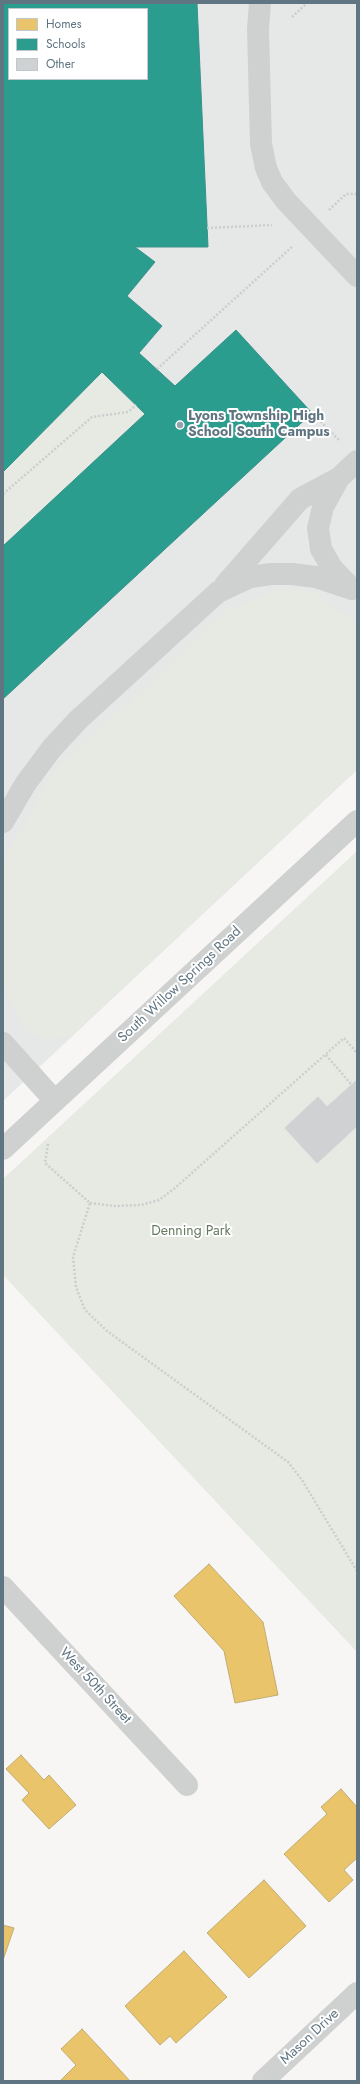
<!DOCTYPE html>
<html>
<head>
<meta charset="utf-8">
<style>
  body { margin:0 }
  #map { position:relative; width:360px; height:2084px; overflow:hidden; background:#f7f6f5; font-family:Jost,sans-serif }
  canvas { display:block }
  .frame { position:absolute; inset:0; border:4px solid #607582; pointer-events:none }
  .legend { position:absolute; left:8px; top:8px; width:140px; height:72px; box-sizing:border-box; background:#fff; border:1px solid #bfc8cd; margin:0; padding:5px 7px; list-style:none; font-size:12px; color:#607582 }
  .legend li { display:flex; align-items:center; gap:8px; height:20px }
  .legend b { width:20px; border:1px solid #bfc8cd }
</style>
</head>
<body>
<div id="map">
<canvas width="360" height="2084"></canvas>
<div class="frame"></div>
<ul class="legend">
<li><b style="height:11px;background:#e9c46a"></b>Homes</li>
<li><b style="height:11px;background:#2a9d8f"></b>Schools</li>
<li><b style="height:11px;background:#d0d1d2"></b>Other</li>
</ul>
</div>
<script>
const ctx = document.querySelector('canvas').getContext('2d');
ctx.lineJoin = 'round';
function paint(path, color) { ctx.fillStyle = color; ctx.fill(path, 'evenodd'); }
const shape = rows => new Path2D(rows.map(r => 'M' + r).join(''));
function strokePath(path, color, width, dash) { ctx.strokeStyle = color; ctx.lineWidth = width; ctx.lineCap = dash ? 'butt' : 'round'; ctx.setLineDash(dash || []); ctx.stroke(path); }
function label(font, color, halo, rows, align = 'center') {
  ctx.font = font + ' Jost,sans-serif'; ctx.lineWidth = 4; ctx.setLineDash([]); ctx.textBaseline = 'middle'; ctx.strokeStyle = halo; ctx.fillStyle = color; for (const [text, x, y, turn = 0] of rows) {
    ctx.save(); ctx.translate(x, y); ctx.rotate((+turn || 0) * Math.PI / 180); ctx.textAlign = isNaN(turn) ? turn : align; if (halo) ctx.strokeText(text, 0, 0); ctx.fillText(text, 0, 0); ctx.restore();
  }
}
paint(shape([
  [3,3,357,3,357,770,3,1101],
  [9,9,147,9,147,79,9,79]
]), '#e6e8e7');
paint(shape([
  [102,372,145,414,3,546,3,472],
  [285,589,315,593,357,624,357,769,72,1036,43,1040,27,1031,12,1007,3,978,3,867,9,851,49,778,74,750,153,680,213,621,229,609,265,594],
  [357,851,357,1652,3,1275,3,1179]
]), '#e6eae3');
const homes = shape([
  [209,1564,263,1622,278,1695,235,1703,224,1651,174,1596,209,1564],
  [21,1755,44,1780,49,1775,76,1805,49,1829,22,1800,29,1793,6,1769,21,1755],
  [341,1789,357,1807,357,1858,344,1870,353,1880,329,1902,284,1854,327,1814,321,1807,341,1789],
  [264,1880,306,1926,249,1978,207,1933,264,1880],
  [3,1925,14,1928,3,1960,3,1925],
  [184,1951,227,1997,176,2043,170,2036,160,2045,125,2006,184,1951],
  [82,2029,98,2046,130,2081,60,2081,76,2065,61,2049,82,2029]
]);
paint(homes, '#e9c46a');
strokePath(homes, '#c0ac71', 1);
const schools = shape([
  [3,3,197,3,208,247,135,247,155,262,127,296,162,326,139,353,175,386,236,330,312,413,3,699,3,546,145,414,102,372,3,472,3,3],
  [9,9,147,9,147,79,9,79,9,9]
]);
paint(schools, '#2a9d8f');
strokePath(schools, '#3a918b', 1);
const building = shape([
  [357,1079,357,1127,317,1164,284,1128,318,1096,327,1106,357,1079]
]);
paint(building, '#d0d1d2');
strokePath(building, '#e6e6e5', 1);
strokePath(shape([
  [292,17,307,3],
  [329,210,346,194,357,194],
  [207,228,272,225],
  [157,369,293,246],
  [312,413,340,441],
  [3,494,92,417,128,412,136,405],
  [326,1055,351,1084],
  [48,1144,45,1163,90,1203,73,1257,76,1287,85,1310,107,1331,288,1462,302,1480,357,1571],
  [90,1203,115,1206,141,1205,159,1200,175,1188,344,1038,357,1053]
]), '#cccdce', 2.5, [2, 2]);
strokePath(shape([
  [260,3,258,29,261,144,266,168,272,182,286,201,357,276],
  [339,478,323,507,318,528,321,549,332,568,351,588],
  [225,585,300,499,339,478,357,461],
  [3,822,26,783,52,748,78,720,218,592,250,577,271,574,292,574,316,577,352,589],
  [3,1043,55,1101],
  [3,1149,357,821],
  [3,1587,187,1785],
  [263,2081,357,1993]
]), '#cfd0d0', 22);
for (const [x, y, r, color] of [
  [180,425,4,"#95a2aa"]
]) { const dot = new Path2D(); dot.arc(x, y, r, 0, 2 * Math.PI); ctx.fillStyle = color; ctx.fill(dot); strokePath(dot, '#fff', 1.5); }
label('bold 14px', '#607582', '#fff', [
  ["Lyons Township High",188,417],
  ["School South Campus",188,433]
], 'left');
label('14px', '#607582', '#fff', [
  ["South Willow Springs Road",180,985,-43],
  ["West 50th Street",95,1686,47],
  ["Mason Drive",310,2037,-43]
]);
label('14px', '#667a5f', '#fff', [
  ["Denning Park",191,1232]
]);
</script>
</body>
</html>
